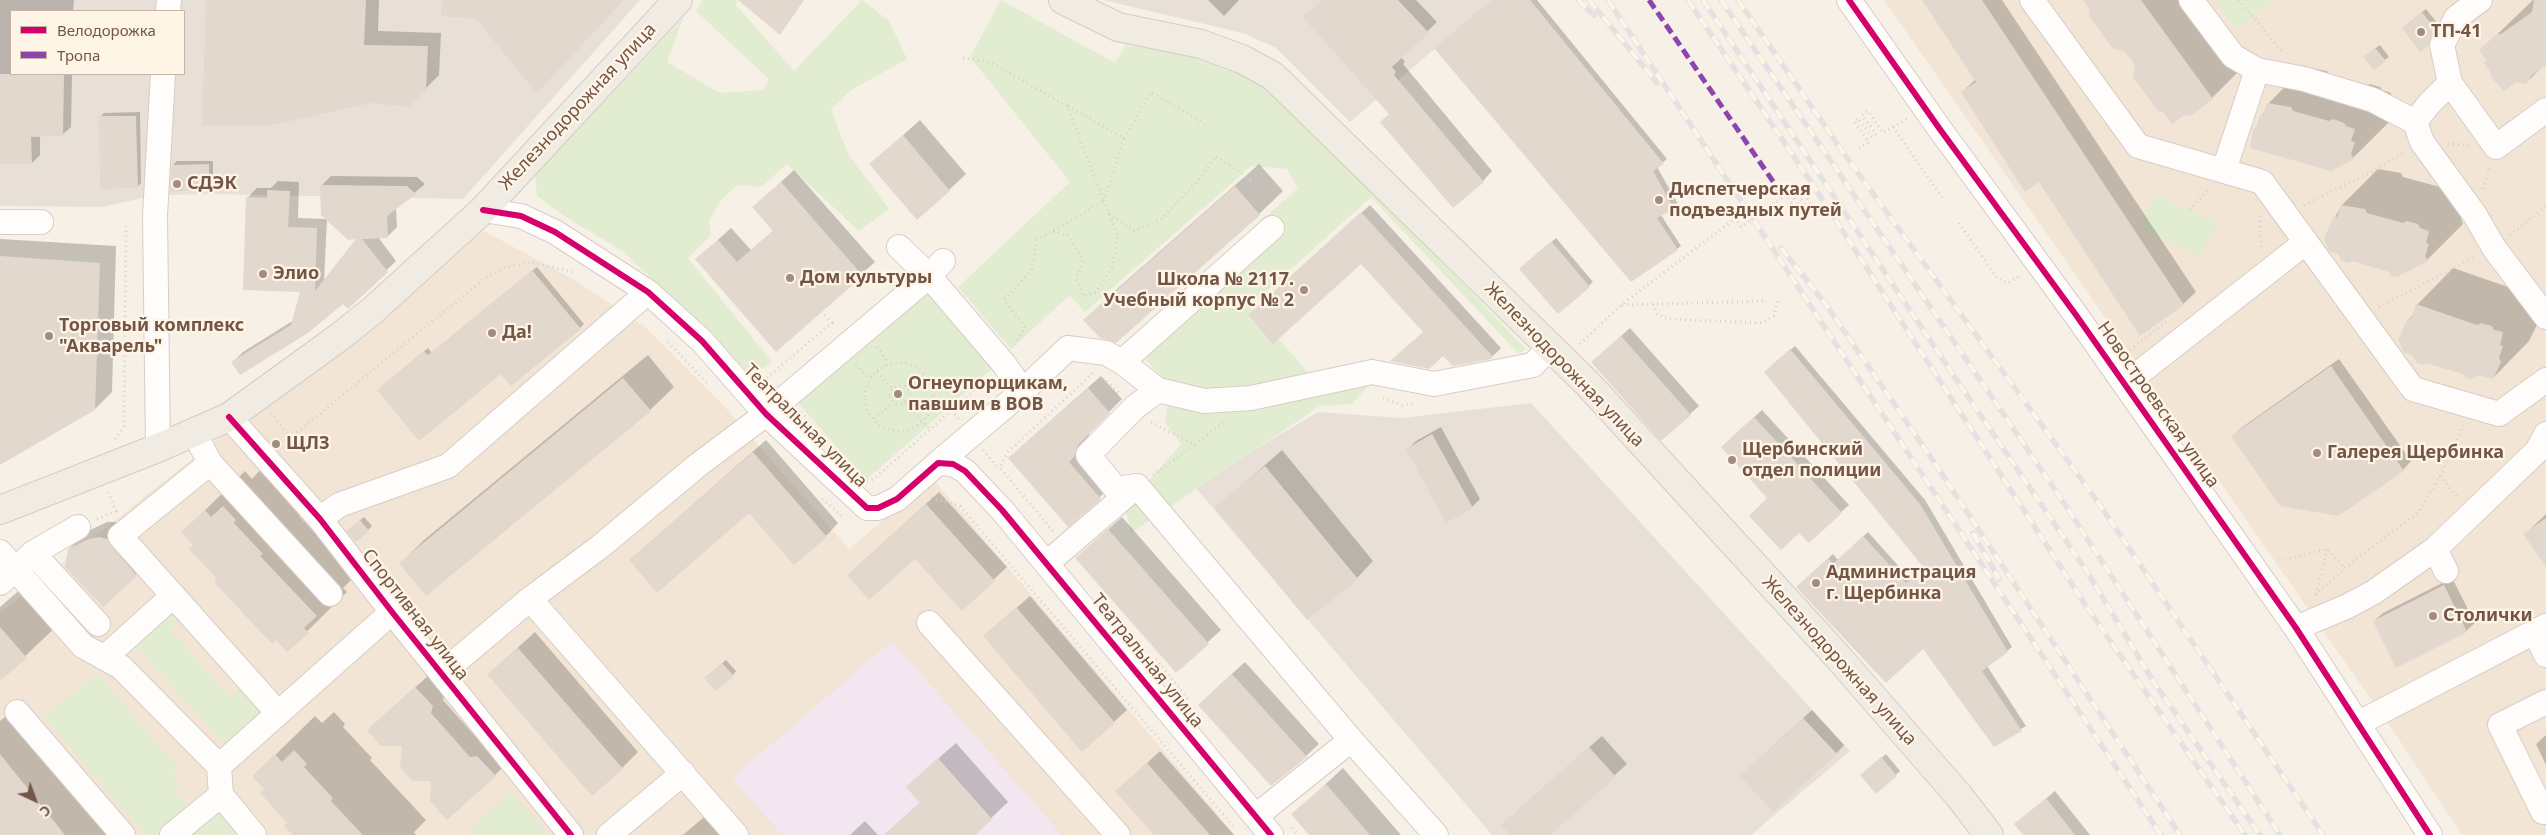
<!DOCTYPE html>
<html>
<head>
<meta charset="utf-8">
<style>
  body { margin:0 }
  #map { position:relative; width:2546px; height:835px; overflow:hidden; background:#f6f0e6; font-family:"Noto Sans",sans-serif }
  canvas { display:block }
  .legend { position:absolute; left:10px; top:10px; width:175px; height:65px; box-sizing:border-box; background:#fff5e7; border:1px solid #c7b5a7; margin:0; padding:6px 9px; list-style:none; font-size:15px; color:#735648 }
  .legend li { display:flex; align-items:center; gap:10px; height:25px }
  .legend b { width:25px; border:1px solid #c7b5a7 }
  .north { position:absolute; left:10px; top:775px; width:50px; height:50px; -webkit-text-stroke:4px #fff5e7; paint-order:stroke; rotate:137deg; font-size:14px; font-weight:700; line-height:20px; text-align:center; color:#735648 }
  .north::after { content:''; display:block; margin:auto; width:18px; height:22px; background:#735648; clip-path:polygon(50% 0,100% 100%,50% 72%,0 100%) }
</style>
</head>
<body>
<div id="map">
<canvas width="2546" height="835"></canvas>
<ul class="legend">
<li><b style="height:6px;background:#d6006c"></b>Велодорожка</li>
<li><b style="height:6px;background:#8e44ad"></b>Тропа</li>
</ul>
<div class="north">С</div>
</div>
<script>
const ctx = document.querySelector('canvas').getContext('2d');
ctx.lineJoin = 'round';
function paint(path, color) { ctx.fillStyle = color; ctx.fill(path, 'evenodd'); }
const shape = rows => new Path2D(rows.map(r => 'M' + r).join(''));
function strokePath(path, color, width, dash) { ctx.strokeStyle = color; ctx.lineWidth = width; ctx.lineCap = dash ? 'butt' : 'round'; ctx.setLineDash(dash || []); ctx.stroke(path); }
function label(font, color, halo, rows, align = 'center') {
  ctx.font = font + ' "Noto Sans",sans-serif'; ctx.lineWidth = 4.5; ctx.setLineDash([]); ctx.textBaseline = 'middle'; ctx.strokeStyle = halo; ctx.fillStyle = color; for (const [text, x, y, turn = 0] of rows) {
    ctx.save(); ctx.translate(x, y); ctx.rotate((+turn || 0) * Math.PI / 180); ctx.textAlign = isNaN(turn) ? turn : align; if (halo) ctx.strokeText(text, 0, 0); ctx.fillText(text, 0, 0); ctx.restore();
  }
}
paint(shape([
  [1884,0,2546,0,2546,835,2462,835,2396,735],
  [484,231,576,281,644,326,725,407,849,549,933,479,1235,835,0,835,0,613,158,486]
]), '#f2e5d6');
paint(shape([
  [0,0,640,0,463,199,212,194,155,195,102,207,0,206],
  [11,11,184,11,184,74,11,74],
  [1103,0,1491,0,1350,122,1276,48,1243,33],
  [1531,403,1850,751,1751,835,1492,835,1194,486,1318,412,1402,418]
]), '#e8e0d7');
paint(shape([
  [892,641,1062,835,782,835,732,778]
]), '#f2e6f0');
paint(shape([
  [703,0,737,0,736,5,794,71,862,0,889,21,907,59,851,90,831,109,848,154,889,209,859,231,787,164,761,187,737,185,721,200,709,221,711,235,688,258,772,362,752,376,624,252,564,216,537,196,535,175,683,18,667,62,720,93,764,90,769,79,696,11],
  [1001,0,1115,63,1126,45,1217,58,1270,84,1526,349,1519,354,1371,197,1250,306,1311,376,1347,373,1372,358,1382,370,1352,404,1320,406,1131,533,1125,508,1181,444,1165,423,1170,385,1128,341,1298,188,1287,169,1251,166,1085,312,1070,295,1011,349,958,287,1070,182,970,57],
  [2215,0,2277,0,2236,29],
  [2155,194,2217,223,2200,257,2139,227],
  [923,287,992,369,866,480,792,396],
  [174,612,181,619,170,630,230,697,242,686,266,712,227,747,136,646],
  [97,673,177,767,171,772,182,785,174,792,188,807,155,835,146,835,45,717],
  [511,792,548,835,476,835,470,828],
  [221,804,246,835,182,835]
]), '#e2ecd1');
paint(shape([
  [0,0,74,0,73,11,11,11,11,74,72,74,71,127,62,135,40,136,40,155,32,163,0,163],
  [207,0,379,0,378,31,441,33,439,75,425,89],
  [1208,0,1239,0,1224,16],
  [1323,0,1416,0,1437,22,1401,57,1405,62,1403,64,1492,171,1483,181,1390,113],
  [1492,0,1537,0,1667,159,1657,167,1678,204,1661,215,1681,246,1677,249],
  [1923,0,2002,0,2196,292,2183,304,1962,92,1975,80],
  [2084,0,2204,0,2248,62,2212,98,2136,65],
  [2533,0,2546,0,2546,63,2530,79,2488,60,2481,50],
  [2426,9,2438,24,2432,40,2428,44,2407,24],
  [2380,45,2389,57,2385,60,2369,53],
  [2304,67,2327,71,2329,75,2366,86,2370,84,2380,87,2382,90,2391,93,2387,105,2389,122,2353,158,2254,140,2252,137,2268,104],
  [140,112,141,183,137,187,100,117,104,113],
  [920,120,966,174,949,190,871,164],
  [177,161,213,161,213,185,209,189,173,165],
  [1259,164,1283,191,1259,214,1115,341,1085,320,1108,297],
  [2378,169,2401,173,2403,177,2440,187,2464,208,2461,219,2463,224,2427,260,2335,217,2342,205],
  [794,170,875,262,777,350,697,259,731,228,751,250,774,230,754,207],
  [331,176,417,177,425,184,396,208,397,227,387,237,378,237,396,261,348,308,343,302,233,362,243,352,294,320,302,291,248,197,257,188,271,188,278,181,299,182,298,218,327,219,324,281,359,238,321,186],
  [1370,205,1501,348,1493,356,1453,365,1361,262,1258,307],
  [1556,238,1593,282,1558,313,1525,265],
  [0,239,116,246,112,392,95,409,0,463],
  [537,267,584,324,580,328,501,372,382,386,428,348,432,353],
  [2453,268,2514,289,2537,325,2529,341,2493,378,2409,319,2414,314,2417,305],
  [1630,328,1699,406,1662,439,1601,354],
  [1795,346,1925,500,2012,647,1987,666,2026,726,1995,745,1923,647,1798,587,1833,554,1838,560,1868,532,1911,580,1925,568,1770,367],
  [648,355,674,387,650,410,401,563,424,540],
  [2339,359,2411,461,2403,470,2233,436,2241,428],
  [1101,376,1122,399,1090,431,1087,443,1113,485,1069,525,1022,446],
  [1762,410,1849,505,1841,512,1769,498,1730,439],
  [1441,427,1480,499,1472,507,1408,449,1416,441],
  [766,440,838,523,826,536,749,511,630,560],
  [1282,450,1373,561,1357,578,1216,508],
  [263,467,301,514,299,516,355,576,343,588,347,592,287,651,219,578,183,532,245,471,252,479],
  [939,492,1007,567,962,609,915,557,861,563],
  [2546,514,2546,565,2525,534],
  [364,517,372,526,368,530,352,527],
  [1122,517,1221,630,1176,671,1076,558],
  [107,522,123,522,153,558,103,605,69,549,86,532],
  [2452,578,2475,623,2466,631,2374,621,2383,613],
  [29,582,62,621,0,680,0,607],
  [1030,596,1127,710,1083,750,985,636],
  [535,632,638,752,622,768,489,674],
  [726,660,736,671,733,675,706,678],
  [1245,662,1319,744,1306,756,1212,692],
  [429,675,445,693,443,700,483,745,490,744,507,763,495,775,433,779,381,718],
  [24,702,130,835,0,835,0,721],
  [1812,710,1844,745,1836,754,1749,768],
  [334,712,345,724,343,727,372,758,370,760,426,820,414,832,416,835,294,835,289,823,266,789,254,776,315,716,322,723],
  [2546,735,2546,765,2536,744],
  [1602,736,1627,764,1548,835,1512,835,1516,812],
  [956,743,1008,802,973,835,884,835,921,802,924,771],
  [1160,751,1234,835,1156,835,1117,791],
  [1886,754,1900,771,1876,792,1865,772],
  [1343,768,1401,835,1311,835,1293,814],
  [2055,791,2090,835,2025,835,2016,824],
  [710,812,730,835,683,835],
  [865,821,878,835,850,835]
]), '#0003');
paint(shape([
  [206,0,366,0,364,45,428,46,426,90,408,107,371,103,268,126,202,126],
  [442,0,624,0,537,93,476,19,441,16],
  [738,0,804,0,780,35],
  [1322,0,1398,0,1429,33,1392,67,1396,72,1394,75,1484,182,1453,208,1380,122,1389,114,1303,17],
  [1491,0,1530,0,1664,164,1653,171,1674,209,1657,218,1678,250,1631,282,1434,48],
  [1922,0,1982,0,2184,305,2140,336,2039,182,2025,192,1961,92,1976,82],
  [2083,0,2141,0,2213,99,2190,116,2184,115,2172,124,2163,112,2158,111,2133,77,2135,65,2125,51,2113,49,2089,16,2090,10],
  [2534,0,2546,0,2546,65,2531,76,2530,80,2525,84,2516,82,2504,91,2491,77,2491,73,2484,63,2487,61,2479,50,2497,34,2501,34,2532,12],
  [2422,12,2435,29,2429,45,2420,52,2402,28],
  [2375,48,2386,61,2374,70,2363,57],
  [0,74,64,74,63,136,31,137,32,164,0,164],
  [2267,103,2291,107,2293,111,2329,121,2333,119,2344,123,2346,126,2355,129,2351,141,2355,142,2351,154,2354,159,2331,171,2250,148,2253,129,2256,127,2260,115,2263,116],
  [99,116,136,116,138,188,100,189],
  [903,135,950,191,917,220,869,164],
  [209,164,209,191,171,191,172,165],
  [781,182,863,276,776,352,695,259,718,240,737,262,773,231,752,207],
  [320,185,407,186,416,194,387,216,388,238,362,239,388,272,348,309,343,304,308,333,240,375,231,362,291,325,300,292,243,290,246,197,267,198,267,190,290,191,288,227,317,228,315,291,356,239,348,240,321,215],
  [1235,186,1260,215,1116,343,1100,338,1083,320],
  [2341,205,2365,209,2367,213,2403,223,2407,221,2418,224,2420,228,2429,231,2426,243,2429,244,2425,256,2428,261,2397,277,2391,276,2389,272,2353,261,2349,263,2342,261,2338,254,2329,251,2324,238,2334,216,2337,217],
  [1361,212,1493,357,1491,359,1453,366,1443,356,1429,369,1390,361,1423,332,1361,264,1273,344,1248,315],
  [1551,241,1590,287,1558,314,1519,269],
  [0,256,100,263,95,410,0,465],
  [532,270,581,329,511,386,501,374,419,441,377,390,424,351,428,355],
  [2416,304,2477,325,2481,323,2492,326,2494,330,2503,332,2500,345,2503,346,2499,358,2501,362,2493,379,2479,375,2471,379,2465,377,2463,374,2426,363,2423,365,2417,363,2412,355,2404,353,2398,340,2408,318,2411,319],
  [1621,336,1691,415,1661,441,1591,362],
  [1790,349,1920,504,2008,652,1982,671,2022,731,1994,747,1923,649,1886,683,1796,587,1828,558,1833,564,1863,536,1906,583,1924,568,1764,372],
  [2331,366,2404,471,2338,516,2280,506,2231,436],
  [623,378,651,411,426,596,399,563],
  [1088,388,1110,413,1078,445,1074,457,1069,462,1101,499,1068,527,1008,458],
  [1754,417,1842,513,1809,543,1799,533,1781,550,1749,516,1767,498,1721,447],
  [1432,434,1473,508,1446,523,1406,449],
  [753,452,827,537,794,565,749,513,657,593,629,560],
  [1265,466,1358,579,1307,620,1214,507],
  [926,504,995,581,962,611,915,559,869,600,847,575],
  [223,506,236,520,234,523,263,554,260,556,317,616,304,628,309,633,287,652,276,640,272,644,214,582,217,579,189,549,194,545,181,532,205,510,211,517],
  [2546,518,2546,567,2523,534],
  [360,520,369,531,356,542,346,531],
  [1108,529,1209,644,1176,673,1075,558],
  [99,537,107,539,137,576,103,607,65,567,68,549,89,539],
  [2444,585,2467,632,2396,668,2373,621],
  [1016,607,1115,723,1082,752,983,636],
  [0,627,27,658,0,681],
  [518,648,623,769,592,796,487,674],
  [722,663,734,676,716,691,704,678],
  [1232,674,1307,757,1271,786,1198,705],
  [415,687,433,706,431,713,470,757,477,756,496,776,447,820,430,801,431,781,412,781,400,767,402,746,381,746,367,730],
  [1803,718,1837,754,1773,812,1740,776],
  [1589,747,1616,777,1550,835,1510,835,1501,825],
  [294,750,307,764,304,767,333,798,331,801,363,835,293,835,284,826,287,823,260,793,264,789,252,776,275,754,282,762],
  [0,754,65,835,0,835],
  [1881,757,1897,776,1876,794,1860,775],
  [938,758,992,819,975,835,884,835,920,803,906,787],
  [1147,763,1210,835,1154,835,1115,791],
  [1326,784,1370,835,1309,835,1291,814],
  [2046,798,2075,835,2023,835,2014,824]
]), '#e2d8ce');
const minor = shape([
  [1849,0,1939,128,2076,315,2296,628,2430,835],
  [2032,0,2138,146,2262,182,2413,389,2499,414,2546,380],
  [2191,0,2233,56,2257,70,2304,79,2373,100,2415,122,2422,142,2475,215,2494,248,2546,317],
  [2480,0,2456,18,2442,45,2450,83,2496,147,2546,110],
  [168,11,169,0],
  [2415,122,2429,104,2450,83],
  [2224,170,2257,70],
  [483,210,521,216,555,232,648,292,702,341,766,414,867,508,878,508,897,499,938,463,953,464,965,471,1002,510,1271,835],
  [0,222,41,222],
  [899,247,929,276,943,261],
  [1122,362,1158,390],
  [2125,384,2306,242],
  [1023,391,1068,348,1106,353,1122,362,1272,228],
  [229,417,320,519,392,612,571,835],
  [194,432,210,463,120,536,278,713],
  [158,448,155,216,163,74],
  [210,463,330,594],
  [320,519,339,505,448,466,648,292],
  [2435,549,2446,571],
  [0,552,83,646,121,667,219,766,221,795,254,835],
  [33,553,98,624],
  [1047,563,1137,486],
  [0,583,33,553,78,527],
  [530,599,736,835],
  [929,623,1118,835],
  [2296,628,2348,606,2374,592,2435,549,2537,451,2546,434],
  [2535,632,2546,655],
  [104,658,173,596],
  [442,673,530,599,601,546,698,465,766,414,929,276,1004,364,1023,391,938,463],
  [17,712,123,835],
  [2359,723,2546,626],
  [1351,740,1137,486,1116,489,1088,455,1135,407,1158,390,1204,401,1251,398,1372,372,1434,384,1533,365,1551,346],
  [219,766,392,612],
  [2543,812,2500,725,2546,702],
  [1256,816,1351,740,1436,835],
  [172,835,221,795],
  [609,835,683,773]
]);
const major = shape([
  [1063,0,1118,27,1201,44,1242,59,1273,76,1588,384,1838,657,1959,796,1989,835],
  [0,510,158,448,229,417,338,338,372,311,483,210,678,0]
]);
strokePath(minor, '#d7cdc5', 26);
strokePath(major, '#d5cbc4', 30);
strokePath(shape([
  [2239,0,2283,53],
  [963,58,990,62,1067,106,1104,201,1037,240,1031,271,1004,300,1025,327,1015,345],
  [1893,127,1943,199],
  [1124,138,1151,92,1206,125],
  [2448,144,2470,145],
  [1859,148,1869,142,1854,121,1858,118,1872,137,1876,134,1862,115,1868,111,1883,133,1908,118],
  [2483,189,2490,166],
  [2304,205,2372,172,2405,152],
  [2190,210,2209,188],
  [1109,213,1134,231,1161,219,1196,183,1216,156,1253,181],
  [2260,216,2261,249],
  [1959,223,1997,278,2008,283,2021,275],
  [1053,231,1068,236,1083,260,1076,279,1083,296,1096,292,1112,268,1118,236,1104,201,1124,138,1068,106],
  [2510,235,2546,206],
  [1653,304,1657,314,1668,319,1762,323,1774,316,1778,301],
  [1622,305,1766,301],
  [2379,307,2475,257],
  [668,342,707,383],
  [1580,344,1621,305,1736,218,1741,227,1786,195,1803,219,1806,216,1790,192,1794,190,1811,213,1815,211,1799,186],
  [877,347,886,359,885,367],
  [2126,353,2167,321],
  '865 397a34 34 0 1 1 68 0a34 34 0 1 1-68 0Z',
  [856,365,867,377,873,376],
  [877,372,930,429],
  [1103,378,1120,394],
  [763,381,832,323,822,312],
  '890 395a10 10 0 1 1 20 0a10 10 0 1 1-20 0Z',
  [909,388,924,374],
  [1383,398,1402,405,1415,403],
  [952,410,959,420],
  [801,412,813,426],
  [271,413,290,438,484,279,503,268,531,262,576,273],
  [874,419,892,403],
  [1151,422,1195,445,1223,422],
  [115,439,124,426,126,226],
  [983,450,999,469],
  [1153,475,1195,445],
  [2440,476,2459,499],
  [867,481,874,479,988,378],
  [931,498,960,506,1233,826],
  [822,499,842,516],
  [97,519,116,511,108,491],
  [1053,531,1000,468,1008,452,1093,373],
  [2285,560,2327,549,2345,568],
  [2316,594,2327,549],
  [2315,595,2345,568,2418,513,2440,476,2463,425],
  [1156,659,1188,699],
  [1292,828,1298,835]
]), '#d9d0cc', 3, [1, 4]);
strokePath(minor, '#fefdfb', 24);
strokePath(major, '#f1ece3', 28);
const rail = shape([
  [1578,0,1594,15],
  [1589,0,1657,83],
  [1608,0,2161,835],
  [1688,0,1809,179,2086,606,2245,835],
  [1703,0,1962,388,2086,570,2153,681,2260,835],
  [1721,0,2062,500,2280,835],
  [1738,0,1845,155,2095,498,2323,835],
  [1781,248,1825,303,1936,465,2180,835],
  [1973,533,1999,579]
]);
strokePath(rail, '#e4e1e3', 5.5);
strokePath(rail, '#fff5e7', 4, [11]);
strokePath(shape([
  [1649,0,1783,196]
]), '#8e44ad', 5, [10, 5]);
strokePath(shape([
  [1849,0,1939,128,2076,315,2296,628,2430,835],
  [483,210,521,216,555,232,648,292,702,341,766,414,867,508,878,508,897,499,938,463,953,464,965,471,1002,510,1271,835],
  [229,417,320,519,392,612,571,835]
]), '#d6006c', 6);
for (const [x, y, r, color] of [
  [2421,32,5,"#a18c7f"],
  [177,184,5,"#a18c7f"],
  [1659,200,5,"#a18c7f"],
  [263,274,5,"#a18c7f"],
  [790,278,5,"#a18c7f"],
  [1304,290,5,"#a18c7f"],
  [492,333,5,"#a18c7f"],
  [49,336,5,"#a18c7f"],
  [898,394,5,"#a18c7f"],
  [276,444,5,"#a18c7f"],
  [2317,453,5,"#a18c7f"],
  [1732,460,5,"#a18c7f"],
  [1816,583,5,"#a18c7f"],
  [2433,616,5,"#a18c7f"]
]) { const dot = new Path2D(); dot.arc(x, y, r, 0, 2 * Math.PI); ctx.fillStyle = color; ctx.fill(dot); strokePath(dot, '#fff5e7', 2); }
label('bold 18px', '#735648', '#fff5e7', [
  ["ТП-41",2431,32],
  ["СДЭК",187,184],
  ["Диспетчерская",1669,190],
  ["подъездных путей",1669,211],
  ["Элио",273,274],
  ["Дом культуры",800,278],
  ["Школа № 2117.",1294,280,"right"],
  ["Учебный корпус № 2",1294,301,"right"],
  ["Торговый комплекс",59,326],
  ["\"Акварель\"",59,347],
  ["Да!",502,333],
  ["Огнеупорщикам,",908,384],
  ["павшим в ВОВ",908,405],
  ["ЩЛЗ",286,444],
  ["Щербинский",1742,450],
  ["отдел полиции",1742,471],
  ["Галерея Щербинка",2327,453],
  ["Администрация",1826,573],
  ["г. Щербинка",1826,594],
  ["Столички",2443,616]
], 'left');
label('18px', '#735648', '#fff5e7', [
  ["Железнодорожная улица",578,107,-47],
  ["Железнодорожная улица",1564,365,46],
  ["Новостроевская улица",2158,405,55],
  ["Театральная улица",805,426,45],
  ["Спортивная улица",415,615,52],
  ["Театральная улица",1147,661,51],
  ["Железнодорожная улица",1839,661,48]
]);
</script>
</body>
</html>
